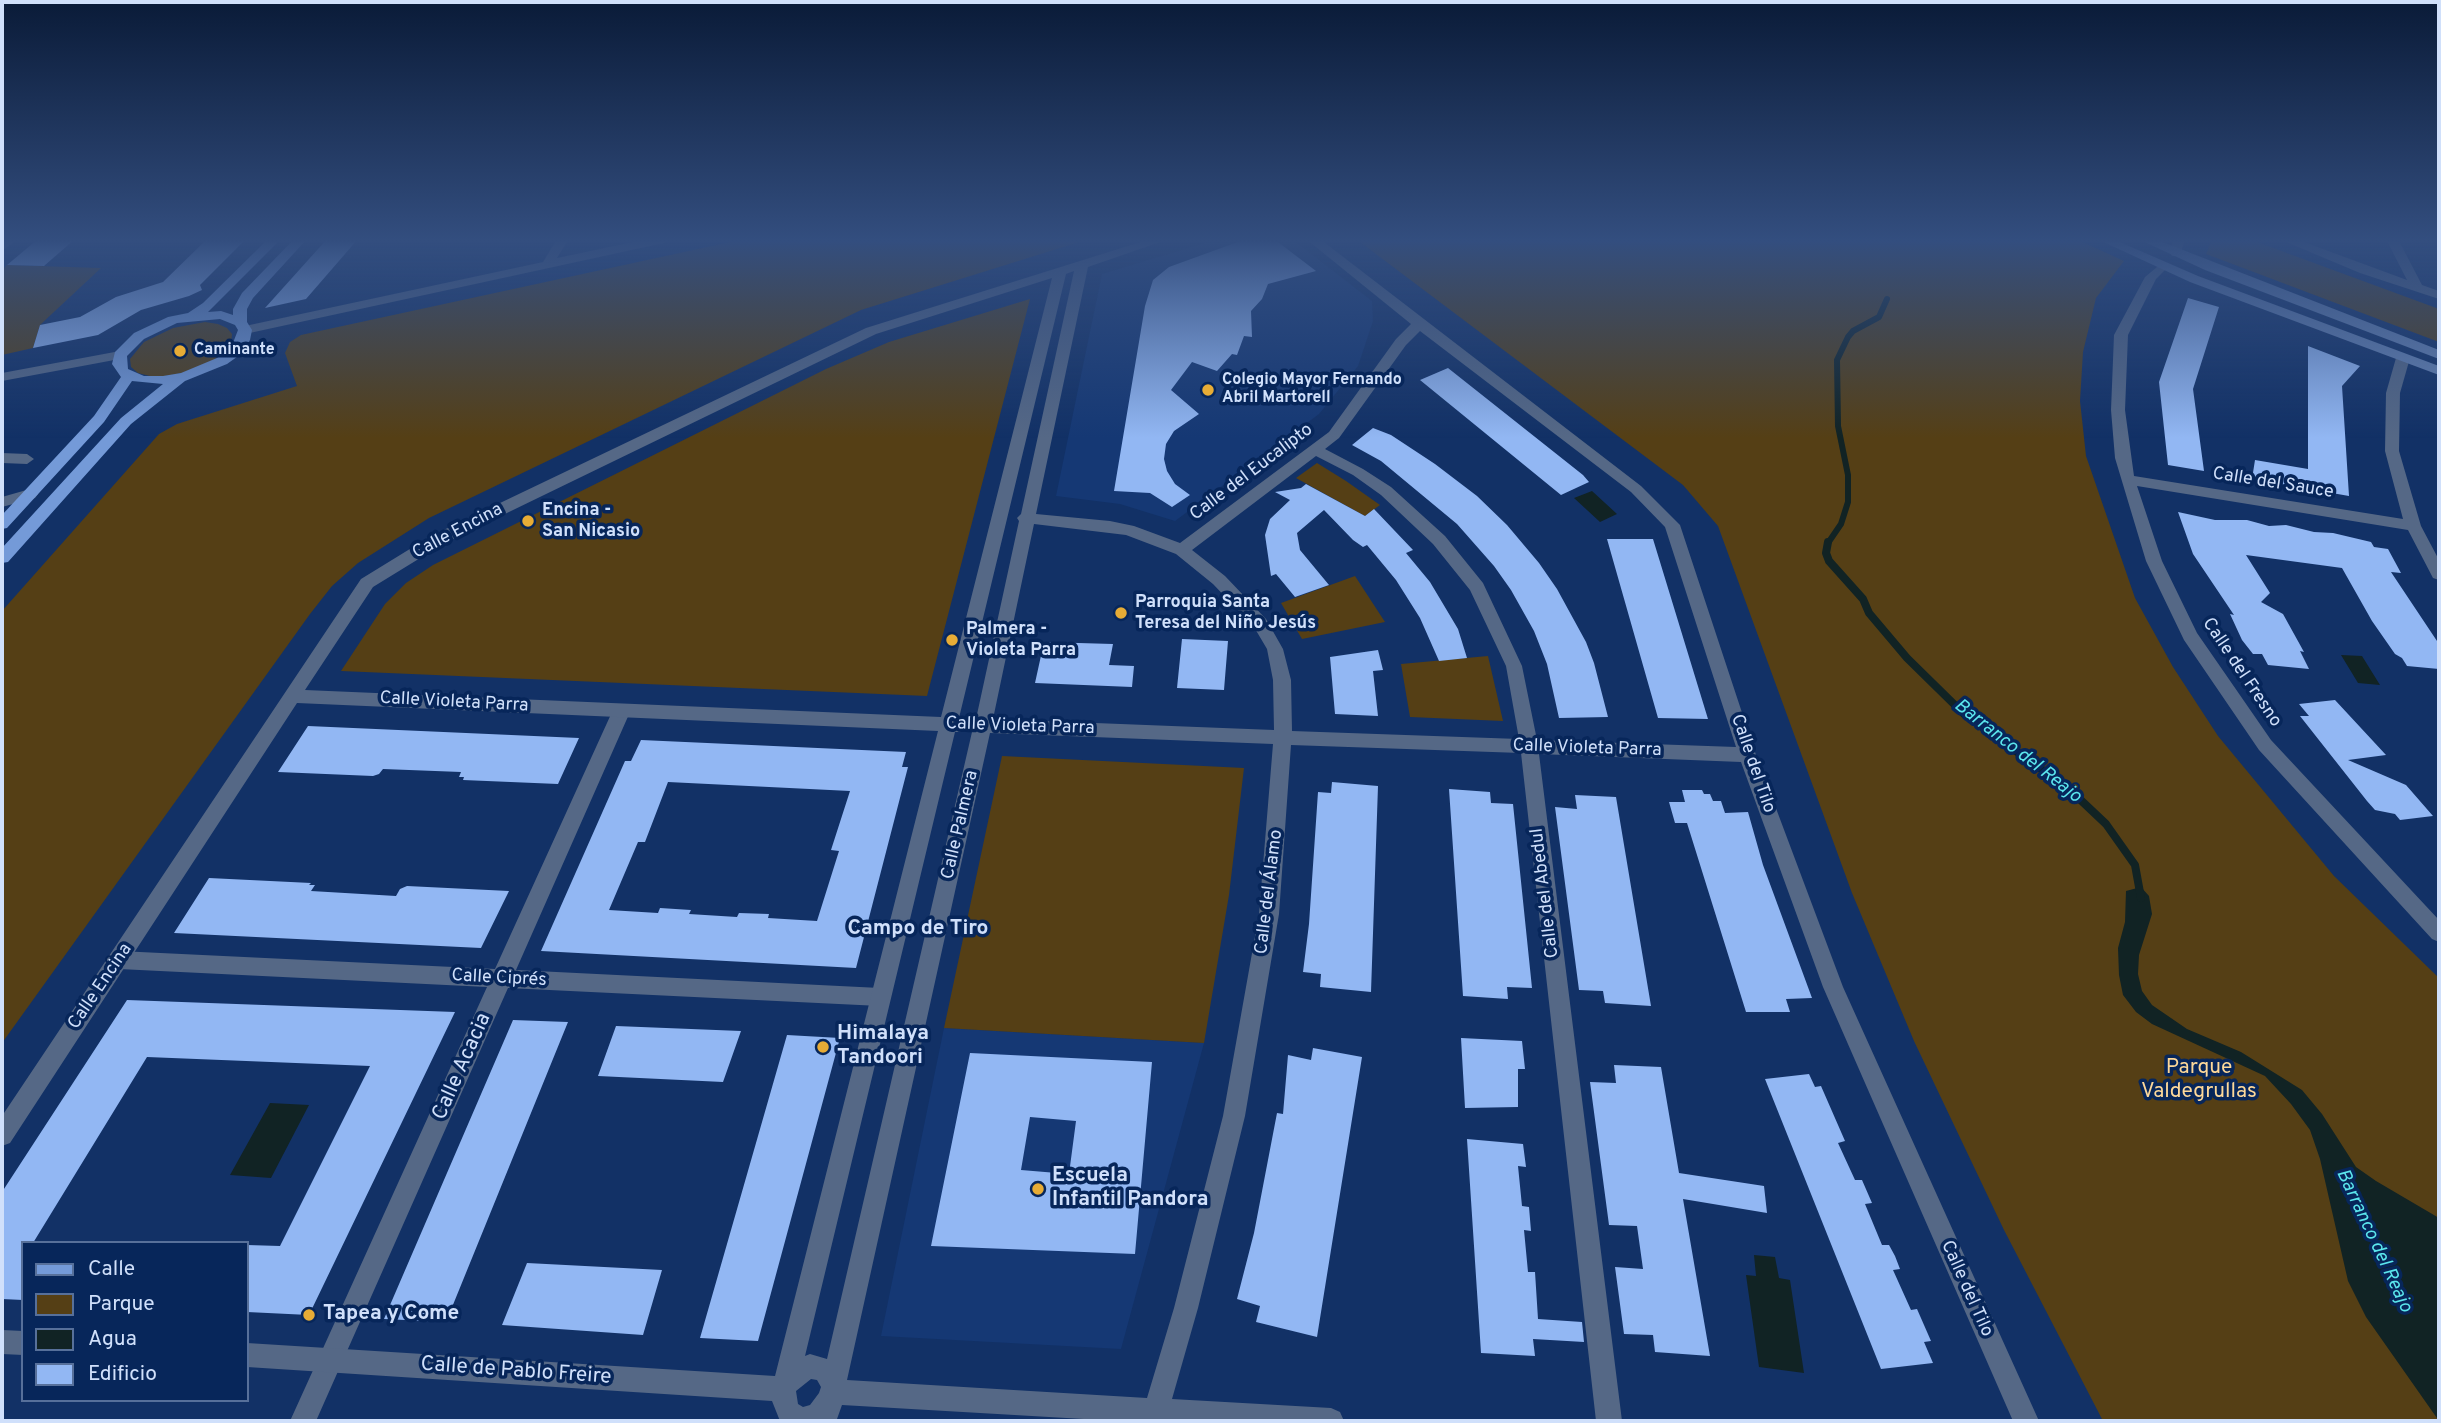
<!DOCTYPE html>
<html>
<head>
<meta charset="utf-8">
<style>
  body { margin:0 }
  #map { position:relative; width:2441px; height:1423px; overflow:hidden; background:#123166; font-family:Overpass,sans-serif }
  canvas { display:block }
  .frame { position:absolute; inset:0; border:4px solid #d0e0fb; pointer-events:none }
  .legend { position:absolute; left:21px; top:1241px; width:228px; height:161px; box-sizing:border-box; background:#07265a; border:2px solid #57709a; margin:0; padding:9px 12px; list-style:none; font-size:21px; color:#d0e0fb }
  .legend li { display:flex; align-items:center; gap:14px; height:35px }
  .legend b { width:35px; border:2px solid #57709a }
</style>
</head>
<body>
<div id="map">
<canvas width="2441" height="1423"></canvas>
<div class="frame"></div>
<ul class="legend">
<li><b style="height:9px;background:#749ad8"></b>Calle</li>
<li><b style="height:19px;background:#553f15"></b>Parque</li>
<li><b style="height:19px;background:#112324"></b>Agua</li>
<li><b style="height:19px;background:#92b7f3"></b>Edificio</li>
</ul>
</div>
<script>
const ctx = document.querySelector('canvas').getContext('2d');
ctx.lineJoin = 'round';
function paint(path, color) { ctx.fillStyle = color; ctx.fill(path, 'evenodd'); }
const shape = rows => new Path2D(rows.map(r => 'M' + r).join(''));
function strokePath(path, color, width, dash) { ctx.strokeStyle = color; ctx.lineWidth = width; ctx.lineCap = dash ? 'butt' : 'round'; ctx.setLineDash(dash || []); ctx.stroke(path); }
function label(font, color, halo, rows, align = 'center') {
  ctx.font = font + ' Overpass,sans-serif'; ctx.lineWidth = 7; ctx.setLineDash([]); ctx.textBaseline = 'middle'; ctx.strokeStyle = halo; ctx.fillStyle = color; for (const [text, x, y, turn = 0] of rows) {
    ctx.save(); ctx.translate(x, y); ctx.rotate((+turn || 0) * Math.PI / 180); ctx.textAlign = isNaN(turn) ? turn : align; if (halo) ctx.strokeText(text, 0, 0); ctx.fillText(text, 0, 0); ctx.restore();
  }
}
paint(shape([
  [1218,239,1292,239,1372,301,1373,321,1358,366,1319,414,1175,521,1120,504,1056,496,1102,274],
  [944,1028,1204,1043,1121,1349,881,1336]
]), '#153874');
paint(shape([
  [744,239,1089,239,861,310,429,518,358,563,332,586,310,614,2,1043,2,611,159,434,177,424,297,386,285,353,290,342,301,335],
  [1356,239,2076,239,2124,261,2096,298,2083,352,2080,401,2086,456,2135,598,2173,667,2218,736,2334,876,2439,978,2439,1421,2103,1421,2004,1230,1914,1041,1852,893,1718,526,1683,485],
  [2212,239,2249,239,2439,309,2439,342,2206,254],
  [7,265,101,268,40,325,33,348,2,355,2,270],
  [1030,299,927,696,341,671,385,604,406,583,433,565,826,369,889,342],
  [205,322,218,324,227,328,232,334,231,343,214,360,182,373,165,376,150,376,138,373,131,367,130,359,144,342,173,328],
  [1317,463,1346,481,1380,505,1365,516,1296,478],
  [1355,576,1385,622,1302,639,1281,603],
  [1488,656,1503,721,1410,717,1401,664],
  [1002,756,1244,768,1229,895,1204,1043,944,1028]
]), '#553f15');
paint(shape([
  [1592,491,1617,514,1600,522,1574,498],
  [2341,655,2362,656,2380,685,2358,683],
  [2141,887,2149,896,2152,914,2139,955,2138,974,2142,991,2152,1005,2187,1029,2241,1052,2302,1090,2322,1114,2356,1167,2376,1181,2439,1218,2439,1421,2366,1317,2348,1281,2320,1159,2310,1130,2291,1104,2265,1076,2152,1024,2136,1012,2123,995,2119,975,2118,948,2125,922,2126,891],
  [270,1103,309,1105,271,1178,230,1175],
  [1754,1255,1775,1257,1779,1278,1790,1280,1804,1373,1759,1367,1746,1275,1756,1276]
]), '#112324');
strokePath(shape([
  [1828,543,1841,524,1848,502,1848,475,1838,426,1837,360,1848,337,1853,331,1879,317,1887,299]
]), '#112324', 6);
strokePath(shape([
  [1828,542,1826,553,1829,561,1863,599,1869,613,1907,658,1964,714,2069,789,2106,824,2135,865,2141,898]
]), '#112324', 8);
paint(shape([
  [38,239,75,239,44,266,7,265],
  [207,239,246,239,200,285,202,290,189,296,141,310,98,335,33,348,40,325,80,317,116,297,163,282],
  [327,239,358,239,306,299,265,308],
  [1246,239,1274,239,1316,271,1268,284,1262,299,1251,311,1252,337,1244,336,1237,355,1232,354,1217,371,1192,362,1171,390,1199,414,1174,431,1166,444,1164,459,1167,471,1175,484,1190,495,1172,507,1150,493,1114,491,1145,306,1153,280,1169,267],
  [2188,298,2219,307,2193,389,2204,471,2168,465,2159,382],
  [2308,346,2360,366,2342,386,2349,496,2252,479,2255,460,2308,469],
  [1448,368,1583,475,1589,482,1561,495,1420,380],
  [1373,428,1391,435,1435,464,1477,496,1507,525,1539,563,1557,589,1586,642,1594,663,1608,717,1559,718,1547,664,1534,631,1511,590,1494,566,1457,524,1381,461,1352,445],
  [1306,484,1365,516,1374,509,1413,550,1406,553,1430,582,1458,629,1467,658,1439,661,1420,618,1396,580,1367,545,1363,547,1353,540,1324,510,1297,533,1300,550,1329,585,1295,597,1276,574,1271,576,1265,535,1270,519,1290,500,1275,492,1301,488],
  [2178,512,2215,520,2247,520,2269,526,2286,525,2314,532,2333,533,2371,542,2374,547,2388,549,2401,573,2391,572,2439,644,2439,669,2407,666,2402,658,2395,654,2372,621,2342,568,2246,555,2270,593,2261,602,2283,614,2304,652,2300,651,2309,669,2268,665,2262,654,2253,654,2242,640,2230,614,2234,615,2193,554],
  [1607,539,1653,539,1708,719,1658,718],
  [1182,639,1228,641,1224,690,1177,688],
  [1044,642,1113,644,1109,665,1134,666,1132,687,1035,683],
  [1378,650,1383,670,1373,671,1378,716,1335,714,1330,657],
  [2335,700,2386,755,2348,760,2406,785,2433,816,2400,820,2395,814,2375,810,2367,801,2300,716,2309,716,2299,704],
  [308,726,579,738,558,784,463,780,464,777,459,777,461,772,383,769,379,774,373,776,278,772],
  [641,740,906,752,902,767,908,767,856,968,541,951,625,761,631,761],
  [668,782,850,791,831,850,839,851,817,921,768,918,769,914,739,913,737,917,689,914,691,910,660,908,658,913,609,910,638,842,645,842],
  [1332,782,1378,786,1371,992,1320,987,1321,974,1303,972,1309,924,1318,792,1331,793],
  [1449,789,1490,792,1491,803,1513,804,1532,988,1507,987,1508,999,1463,996],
  [1682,790,1702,790,1704,794,1710,794,1713,801,1721,801,1725,813,1748,812,1763,865,1812,998,1786,999,1790,1012,1746,1012,1687,823,1675,823,1669,802,1685,802],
  [1575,795,1616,797,1651,1006,1605,1003,1603,991,1579,990,1555,807,1577,809],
  [209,878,311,883,309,885,315,885,311,891,396,896,400,889,407,886,509,891,481,948,174,933],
  [127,1000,455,1012,309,1315,247,1312,247,1245,280,1246,370,1066,147,1057,33,1243,23,1243,23,1300,2,1299,2,1192],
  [513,1020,568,1022,446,1322,384,1319],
  [616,1026,741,1031,723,1082,598,1076],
  [787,1035,840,1038,758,1341,700,1338],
  [1461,1038,1522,1041,1525,1069,1518,1069,1518,1107,1465,1108],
  [1313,1048,1362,1057,1317,1337,1256,1322,1260,1306,1237,1299,1254,1233,1277,1113,1283,1114,1288,1055,1311,1060],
  [970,1053,1152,1062,1135,1254,931,1246],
  [1030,1117,1076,1121,1069,1174,1021,1170],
  [1614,1065,1661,1067,1679,1173,1764,1186,1767,1213,1683,1199,1710,1356,1655,1352,1653,1335,1624,1334,1615,1267,1643,1269,1637,1226,1609,1225,1590,1082,1616,1083],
  [1809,1074,1815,1087,1821,1086,1845,1141,1838,1143,1855,1180,1862,1180,1872,1203,1865,1204,1882,1245,1889,1245,1895,1256,1900,1269,1893,1270,1911,1310,1917,1309,1931,1341,1924,1342,1933,1363,1881,1369,1765,1079],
  [1467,1139,1523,1144,1526,1167,1518,1166,1522,1206,1529,1207,1531,1231,1524,1230,1528,1272,1535,1272,1538,1319,1582,1322,1584,1342,1533,1339,1535,1356,1481,1353],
  [527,1263,662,1270,643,1335,502,1325]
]), '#92b7f3');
paint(shape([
  [30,489,38,494,35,498,2,507,2,497,30,489],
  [621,705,627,707,630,712,516,970,880,988,887,990,890,997,887,1004,880,1006,508,988,316,1421,290,1421,487,987,119,969,112,966,109,960,112,954,119,951,495,969,612,712,615,707,621,705]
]), '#556886');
paint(shape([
  [4,239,18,239,2,251,2,241,4,239],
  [557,239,569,239,557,258,647,239,670,239,664,243,245,334,238,330,245,326,543,262,557,239],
  [1150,239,1169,239,1088,267,1036,514,1110,521,1134,526,1180,543,1329,432,1396,339,1411,324,1306,239,1320,239,1641,486,1680,525,1756,755,1843,987,2039,1421,2013,1421,1823,987,1741,762,1539,754,1622,1421,1596,1421,1521,753,1291,745,1279,914,1245,1116,1198,1308,1172,1399,1331,1408,1340,1412,1344,1421,1118,1421,842,1405,837,1419,831,1421,780,1421,772,1401,247,1367,247,1343,775,1376,938,731,297,703,10,1143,2,1146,2,1116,361,579,431,536,866,328,1150,239],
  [1074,271,1021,514,1017,518,1019,521,976,719,959,718,1066,274,1074,271],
  [1052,278,941,717,305,690,373,587,443,544,876,334,1052,278],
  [1420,331,1631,492,1665,527,1736,747,1537,740,1522,666,1483,583,1445,536,1391,487,1363,469,1325,449,1339,438,1406,345,1420,331],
  [1316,456,1353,475,1381,495,1433,544,1470,590,1506,666,1519,739,1292,731,1291,680,1283,649,1266,619,1225,576,1192,550,1316,456],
  [1034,524,1126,535,1176,554,1213,584,1254,627,1267,649,1273,680,1274,730,993,719,1034,524],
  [955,732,972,732,827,1359,810,1354,805,1356,955,732],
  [990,733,1273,744,1259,914,1223,1116,1174,1308,1147,1398,847,1380,990,733],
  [811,1379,817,1380,821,1387,819,1393,810,1405,803,1407,798,1404,796,1391,811,1379],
  [2173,239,2185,239,2180,256,2172,256,2170,253,2173,239],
  [2279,239,2296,239,2407,280,2386,239,2398,239,2422,285,2439,291,2439,299,2360,273,2279,239],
  [2163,262,2169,266,2156,279,2128,335,2125,410,2134,476,2403,519,2385,451,2386,393,2396,358,2403,354,2410,358,2400,393,2399,451,2421,526,2439,560,2439,580,2433,578,2408,530,2137,486,2162,561,2197,633,2271,740,2439,920,2439,942,2432,939,2259,750,2184,640,2146,561,2115,458,2111,410,2114,335,2145,277,2163,262],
  [120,351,127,355,125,358,2,381,2,373,120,351],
  [2,453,27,454,34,459,27,464,2,463,2,453],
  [2,1330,23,1331,23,1355,2,1354,2,1330]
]), '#556886');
paint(shape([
  [2097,239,2113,239,2198,276,2439,366,2439,375,2190,282,2097,239],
  [2138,239,2155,239,2439,350,2439,359,2205,270,2138,239]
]), '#6784b4');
paint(shape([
  [268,239,281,239,208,312,221,311,233,315,233,309,242,293,294,239,307,239,253,298,247,309,247,322,252,330,250,340,241,354,227,364,185,381,131,424,8,562,2,563,2,548,121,418,163,384,132,381,104,422,7,528,2,529,2,515,94,416,121,377,112,364,115,352,134,333,168,317,188,313,203,303,268,239],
  [220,319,235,325,238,330,231,348,217,358,181,373,163,376,144,376,128,369,127,356,144,339,177,323,220,319]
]), '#749ad8');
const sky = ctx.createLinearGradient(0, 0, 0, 438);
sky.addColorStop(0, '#0a1b38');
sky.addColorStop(0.55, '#334e7f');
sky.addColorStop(1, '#334e7f00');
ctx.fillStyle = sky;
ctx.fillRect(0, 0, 2441, 438);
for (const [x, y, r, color] of [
  [180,351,7,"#e7ac36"],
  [1208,390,7,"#e7ac36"],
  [528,521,7,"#e7ac36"],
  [1121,613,7,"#e7ac36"],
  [952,640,7,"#e7ac36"],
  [823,1047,7,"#e7ac36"],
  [1038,1189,7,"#e7ac36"],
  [309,1315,7,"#e7ac36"]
]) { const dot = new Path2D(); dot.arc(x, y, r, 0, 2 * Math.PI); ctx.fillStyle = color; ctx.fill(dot); strokePath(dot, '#07265a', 2.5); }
label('bold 16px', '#d0e0fb', '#07265a', [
  ["Caminante",194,351],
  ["Colegio Mayor Fernando",1222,381],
  ["Abril Martorell",1222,399]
], 'left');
label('18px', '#d0e0fb', '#07265a', [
  ["Calle del Eucalipto",1252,473,-37],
  ["Calle del Sauce",2273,484,9],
  ["Calle Encina",458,532,-28],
  ["Calle del Fresno",2241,673,56],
  ["Calle Violeta Parra",454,703,3],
  ["Calle Violeta Parra",1020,727,2],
  ["Calle Violeta Parra",1587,749,2],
  ["Calle del Tilo",1752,764,71],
  ["Calle Palmera",961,825,-77],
  ["Calle del Álamo",1270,892,-83],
  ["Calle del Abedul",1546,893,-97],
  ["Calle Ciprés",499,979,3],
  ["Calle Encina",101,987,-56],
  ["Calle del Tilo",1966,1289,66]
]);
label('bold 18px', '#d0e0fb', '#07265a', [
  ["Encina -",542,511],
  ["San Nicasio",542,532],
  ["Parroquia Santa",1135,603],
  ["Teresa del Niño Jesús",1135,624],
  ["Palmera -",966,630],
  ["Violeta Parra",966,651]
], 'left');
label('italic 19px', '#5be6ed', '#07265a', [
  ["Barranco del Reajo",2017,752,38],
  ["Barranco del Reajo",2373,1241,65]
]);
label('bold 21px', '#d0e0fb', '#07265a', [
  ["Campo de Tiro",918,930]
]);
label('bold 21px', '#d0e0fb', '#07265a', [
  ["Himalaya",837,1035],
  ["Tandoori",837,1059],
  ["Escuela",1052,1177],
  ["Infantil Pandora",1052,1201],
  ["Tapea y Come",323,1315]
], 'left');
label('21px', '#d0e0fb', '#07265a', [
  ["Calle Acacia",463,1067,-66],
  ["Calle de Pablo Freire",516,1372,4]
]);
label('21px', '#fdd899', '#07265a', [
  ["Parque",2199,1069],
  ["Valdegrullas",2199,1093]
]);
</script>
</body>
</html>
